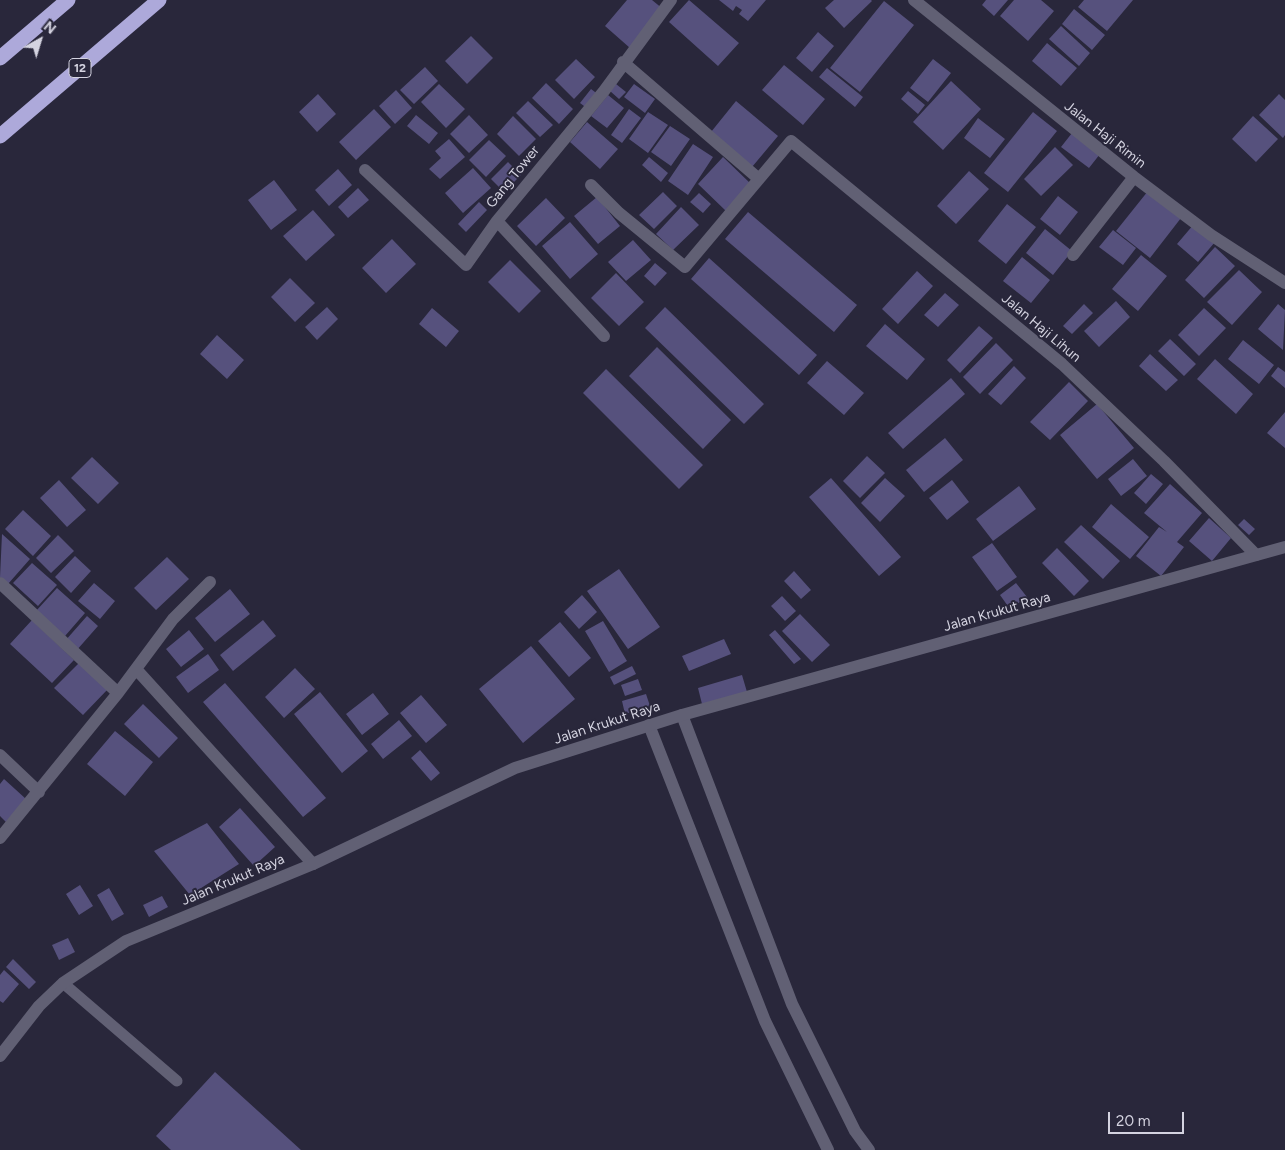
<!DOCTYPE html>
<html>
<head>
<meta charset="utf-8">
<style>
  body { margin:0 }
  #map { position:relative; width:1285px; height:1150px; overflow:hidden; background:#29273b; font-family:Figtree,sans-serif }
  canvas { display:block }
  .north { position:absolute; left:15px; top:15px; width:50px; height:50px; -webkit-text-stroke:4px #29273b; paint-order:stroke; rotate:39deg; font-size:14px; font-weight:700; line-height:20px; text-align:center; color:#d4d3e0 }
  .north::after { content:''; display:block; margin:auto; width:18px; height:22px; background:#d4d3e0; clip-path:polygon(50% 0,100% 100%,50% 72%,0 100%) }
  .scale { position:absolute; left:1108px; top:1112px; width:76px; height:22px; box-sizing:border-box; border:2px solid #d4d3e0; border-top:0; padding-left:6px; font-size:15px; line-height:18px; white-space:nowrap; color:#d4d3e0; -webkit-text-stroke:4px #29273b; paint-order:stroke }
</style>
</head>
<body>
<div id="map">
<canvas width="1285" height="1150"></canvas>
<div class="north">N</div>
<div class="scale">20 m</div>
</div>
<script>
const ctx = document.querySelector('canvas').getContext('2d');
ctx.lineJoin = 'round';
function paint(path, color) { ctx.fillStyle = color; ctx.fill(path, 'evenodd'); }
const shape = rows => new Path2D(rows.map(r => 'M' + r).join(''));
function strokePath(path, color, width, dash) { ctx.strokeStyle = color; ctx.lineWidth = width; ctx.lineCap = dash ? 'butt' : 'round'; ctx.setLineDash(dash || []); ctx.stroke(path); }
function label(font, color, halo, rows, align = 'center') {
  ctx.font = font + ' Figtree,sans-serif'; ctx.lineWidth = 4; ctx.setLineDash([]); ctx.textBaseline = 'middle'; ctx.strokeStyle = halo; ctx.fillStyle = color; for (const [text, x, y, turn = 0] of rows) {
    ctx.save(); ctx.translate(x, y); ctx.rotate((+turn || 0) * Math.PI / 180); ctx.textAlign = isNaN(turn) ? turn : align; if (halo) ctx.strokeText(text, 0, 0); ctx.fillText(text, 0, 0); ctx.restore();
  }
}
paint(shape([
  [627,0,652,0,663,9,630,48,605,26],
  [689,0,739,43,718,66,669,22],
  [719,0,766,0,748,21,739,14,742,10,736,6,733,11],
  [834,0,871,0,872,1,844,28,825,8],
  [986,0,1008,0,994,16,982,5],
  [1014,0,1041,0,1054,11,1028,41,1000,16],
  [1084,0,1133,0,1107,31,1078,7],
  [884,1,914,25,860,92,830,68],
  [1074,9,1105,35,1092,50,1062,24],
  [1061,26,1090,53,1079,66,1049,39],
  [818,32,834,46,812,72,796,58],
  [471,36,493,58,467,84,445,61],
  [1047,43,1077,68,1061,86,1032,61],
  [576,59,595,77,574,99,555,80],
  [933,59,951,73,928,102,910,88],
  [784,65,825,99,803,125,762,90],
  [425,67,438,81,414,104,400,90],
  [827,68,863,97,855,107,819,77],
  [951,81,981,109,943,150,913,122],
  [546,83,573,109,559,124,532,98],
  [439,84,465,109,446,128,421,102],
  [616,84,626,92,619,99,610,91],
  [634,84,655,99,645,113,624,97],
  [591,89,599,95,588,109,580,103],
  [396,90,412,108,395,124,379,106],
  [908,91,925,105,918,114,901,99],
  [318,94,336,114,317,132,299,112],
  [1279,94,1285,100,1285,135,1283,138,1259,115],
  [608,95,624,108,607,128,591,116],
  [528,101,553,125,540,137,516,113],
  [736,101,778,136,752,167,711,132],
  [374,109,391,127,356,160,339,142],
  [629,109,641,118,622,143,611,135],
  [648,112,668,125,648,153,629,139],
  [1033,112,1057,131,1008,192,984,173],
  [416,115,438,133,429,144,407,126],
  [469,115,488,135,469,153,450,134],
  [513,116,536,139,519,156,497,134],
  [1253,116,1278,139,1256,162,1232,139],
  [978,118,1005,139,990,158,964,138],
  [587,122,618,149,600,169,570,142],
  [670,126,690,139,671,166,651,152],
  [1072,133,1100,154,1089,168,1061,147],
  [449,139,465,157,440,179,429,169,441,158,435,151],
  [489,140,506,156,486,177,469,160],
  [693,144,713,157,688,195,668,181],
  [1055,147,1073,165,1041,196,1024,179],
  [649,157,668,173,661,182,642,165],
  [723,157,751,184,726,211,698,184],
  [508,162,521,175,504,192,491,179],
  [473,168,491,188,463,213,445,193],
  [338,169,352,185,329,206,315,190],
  [969,171,989,189,956,224,937,206],
  [274,180,297,210,271,230,248,200],
  [358,188,369,200,348,218,338,207],
  [1148,191,1181,218,1150,258,1116,231],
  [663,192,677,206,654,229,639,215],
  [699,193,711,204,703,213,690,202],
  [1058,196,1078,212,1060,235,1040,219],
  [597,197,620,226,598,244,574,216],
  [546,198,565,218,536,246,517,226],
  [479,202,487,210,466,232,458,224],
  [1007,204,1036,227,1006,264,978,241],
  [681,207,699,225,673,250,656,234],
  [313,210,335,235,306,261,283,236],
  [748,212,857,305,834,332,725,239],
  [570,222,598,254,570,279,542,246],
  [1194,224,1215,242,1198,262,1177,244],
  [1045,229,1072,251,1053,275,1026,253],
  [1113,230,1136,248,1123,265,1099,247],
  [392,239,416,264,386,293,362,268],
  [633,240,651,260,626,281,608,262],
  [1215,247,1235,266,1204,298,1185,280],
  [1141,255,1167,276,1138,311,1112,289],
  [1022,257,1050,280,1031,303,1003,281],
  [709,258,817,355,799,375,691,279],
  [510,260,541,291,519,313,488,282],
  [655,263,667,273,655,286,644,276],
  [1239,270,1262,292,1232,325,1207,302],
  [917,271,933,286,898,324,882,309],
  [616,273,644,302,619,326,591,298],
  [290,278,315,303,295,322,271,297],
  [945,293,959,305,938,327,924,315],
  [1116,301,1130,317,1099,347,1084,331],
  [1084,304,1093,313,1072,334,1063,326],
  [1278,304,1285,310,1283,350,1258,329],
  [327,307,338,319,317,340,305,327],
  [665,307,764,404,744,424,645,328],
  [432,308,459,331,446,347,419,324],
  [1204,308,1226,328,1199,356,1178,335],
  [885,324,925,359,907,380,866,346],
  [979,326,993,338,960,373,947,360],
  [217,335,244,360,227,379,200,354],
  [1170,339,1196,364,1184,376,1158,351],
  [1243,340,1274,365,1259,384,1228,359],
  [996,343,1013,360,980,394,963,377],
  [657,347,731,420,703,449,629,376],
  [1150,354,1178,380,1166,391,1139,366],
  [1215,359,1253,394,1236,414,1197,379],
  [827,361,864,393,844,415,807,383],
  [1014,366,1026,378,1001,405,988,394],
  [1278,367,1285,372,1285,388,1271,376],
  [606,369,703,465,679,489,583,393],
  [951,378,965,394,903,449,888,433],
  [1069,382,1088,401,1050,440,1030,422],
  [1097,404,1134,448,1097,479,1060,435],
  [1285,412,1285,448,1267,433],
  [945,438,963,460,924,492,906,470],
  [867,456,885,473,860,498,843,481],
  [92,457,119,483,98,504,71,478],
  [1133,459,1147,476,1121,496,1108,479],
  [1151,474,1163,484,1146,504,1134,493],
  [831,478,901,557,879,576,809,497],
  [885,478,905,496,880,522,861,503],
  [59,480,86,510,67,527,40,498],
  [952,480,969,502,947,520,929,498],
  [1170,484,1202,513,1177,542,1184,547,1161,576,1136,556,1159,527,1167,532,1144,513],
  [1019,486,1036,509,993,541,976,519],
  [1111,504,1149,537,1130,559,1092,527],
  [23,510,51,536,33,556,5,529],
  [1209,518,1231,538,1212,561,1189,541],
  [1244,519,1255,529,1249,535,1238,525],
  [1081,525,1120,561,1103,579,1064,542],
  [2,534,30,559,8,584,0,577],
  [58,535,74,551,51,573,36,558],
  [992,543,1017,577,997,591,972,557],
  [1057,548,1089,581,1074,596,1042,563],
  [75,556,91,571,71,593,55,577],
  [167,557,189,579,156,610,134,588],
  [32,563,57,585,38,606,13,583],
  [619,569,660,627,628,649,587,591],
  [794,571,811,590,801,599,784,581],
  [94,583,115,601,100,619,78,601],
  [1016,583,1027,597,1010,609,1000,595],
  [57,588,85,613,65,636,36,611],
  [230,589,250,614,215,642,195,618],
  [582,595,597,612,579,629,564,612],
  [782,596,796,611,785,621,771,606],
  [800,614,830,645,812,662,782,631],
  [87,616,98,626,76,651,65,641],
  [32,620,74,660,52,683,10,644],
  [263,620,276,636,233,671,220,655],
  [603,621,627,661,609,672,585,631],
  [560,622,591,658,569,677,538,641],
  [189,630,204,649,181,667,166,649],
  [775,630,801,659,794,664,769,635],
  [724,639,731,654,689,671,682,656],
  [531,646,575,699,523,743,479,689],
  [208,654,219,670,188,693,176,677],
  [80,662,108,689,83,715,54,688],
  [632,666,636,674,614,685,610,677],
  [295,668,315,689,284,718,265,697],
  [742,675,747,692,702,704,698,688],
  [638,679,642,690,625,696,621,685],
  [225,683,326,798,303,817,203,702],
  [320,692,368,751,342,773,294,714],
  [373,693,389,714,362,735,346,714],
  [646,694,650,706,625,714,622,701],
  [421,695,447,725,426,743,400,713],
  [143,704,178,738,159,758,124,724],
  [399,720,412,736,383,759,371,744],
  [115,731,153,762,125,796,87,764],
  [420,750,440,773,431,781,411,758],
  [4,779,26,799,6,822,0,816,0,784],
  [240,808,275,847,254,866,219,827],
  [207,823,239,864,190,895,154,851],
  [80,885,93,906,79,915,66,894],
  [109,888,124,914,112,921,97,895],
  [162,896,168,907,149,917,143,905],
  [68,938,75,952,59,960,52,945],
  [13,959,36,982,29,989,6,967],
  [4,970,19,984,3,1003,0,1001,0,975],
  [215,1072,301,1150,171,1150,156,1136]
]), '#56517d');
strokePath(shape([
  [63,983,177,1081]
]), '#616074', 11);
strokePath(shape([
  [914,0,1134,177,1211,235,1285,283],
  [623,62,759,179],
  [365,170,466,265,497,221,604,91,671,0],
  [591,185,619,213,685,267,791,141,1062,364,1164,461,1256,555],
  [497,221,604,336],
  [1073,255,1134,177],
  [0,583,118,693],
  [136,669,313,864],
  [682,715,792,1004,855,1131,869,1150],
  [649,725,765,1021,828,1150],
  [0,755,39,792],
  [0,838,118,693,173,619,210,582]
]), '#616074', 12);
strokePath(shape([
  [0,1056,39,1006,63,983,126,941,313,864,515,768,682,715,1285,547]
]), '#616074', 12);
strokePath(shape([
  [0,58,68,0],
  [0,136,159,0]
]), '#ada9da', 15);
for (const [x, y, w] of [
  [80,68,22]
]) { const box = new Path2D(); box.roundRect(x - w / 2, y - 9.5, w, 19, 4); ctx.fillStyle = '#29273b'; ctx.fill(box); strokePath(box, '#d4d3e0', 1); }
label('bold 12px', '#d4d3e0', null, [
  ["12",80,68]
]);
label('14px', '#d4d3e0', '#29273b', [
  ["Jalan Haji Rimin",1105,135,38],
  ["Gang Tower",513,177,-51],
  ["Jalan Haji Lihun",1041,328,40],
  ["Jalan Krukut Raya",997,612,-16],
  ["Jalan Krukut Raya",607,723,-18],
  ["Jalan Krukut Raya",233,880,-23]
]);
</script>
</body>
</html>
